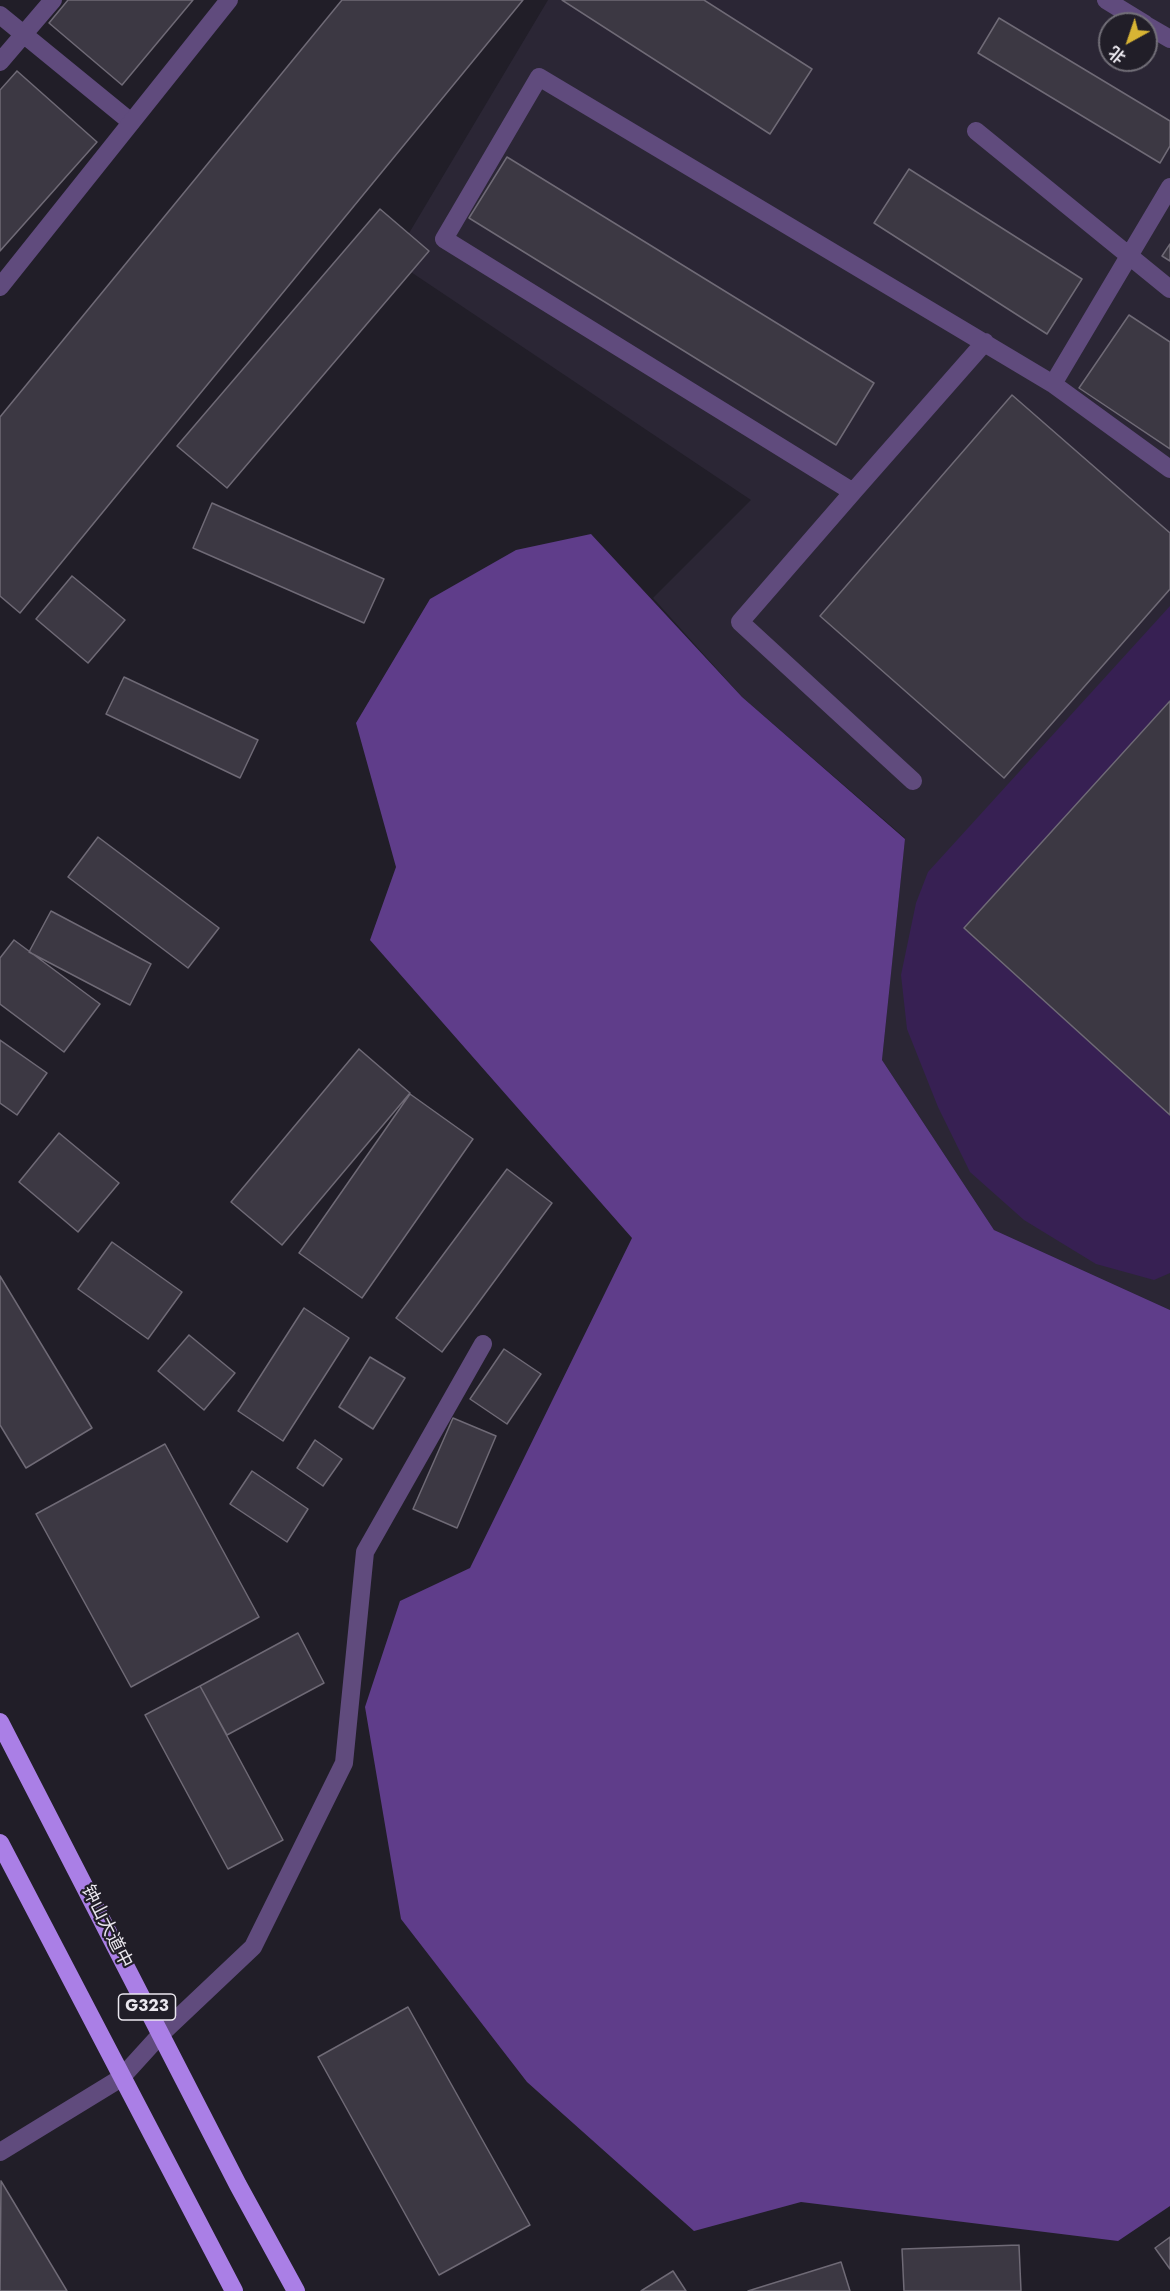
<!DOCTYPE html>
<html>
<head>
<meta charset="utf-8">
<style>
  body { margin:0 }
  #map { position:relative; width:1170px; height:2291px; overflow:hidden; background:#211e28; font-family:Jost,"Noto Sans SC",sans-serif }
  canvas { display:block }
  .north { position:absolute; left:1098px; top:12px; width:60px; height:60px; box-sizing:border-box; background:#211e28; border:2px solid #726f78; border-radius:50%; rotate:220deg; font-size:16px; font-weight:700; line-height:24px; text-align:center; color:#ebe8ef }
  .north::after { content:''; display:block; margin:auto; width:21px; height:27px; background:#d8b434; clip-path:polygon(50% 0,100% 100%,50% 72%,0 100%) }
</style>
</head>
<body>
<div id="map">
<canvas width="1170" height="2291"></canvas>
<div class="north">北</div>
</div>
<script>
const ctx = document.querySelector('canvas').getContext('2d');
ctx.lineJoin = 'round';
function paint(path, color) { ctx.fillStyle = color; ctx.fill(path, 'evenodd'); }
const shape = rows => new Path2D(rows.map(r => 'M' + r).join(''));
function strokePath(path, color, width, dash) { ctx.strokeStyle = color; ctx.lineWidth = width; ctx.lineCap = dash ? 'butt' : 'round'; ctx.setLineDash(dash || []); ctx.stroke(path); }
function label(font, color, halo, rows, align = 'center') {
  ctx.font = font + ' Jost,"Noto Sans SC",sans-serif'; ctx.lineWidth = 4.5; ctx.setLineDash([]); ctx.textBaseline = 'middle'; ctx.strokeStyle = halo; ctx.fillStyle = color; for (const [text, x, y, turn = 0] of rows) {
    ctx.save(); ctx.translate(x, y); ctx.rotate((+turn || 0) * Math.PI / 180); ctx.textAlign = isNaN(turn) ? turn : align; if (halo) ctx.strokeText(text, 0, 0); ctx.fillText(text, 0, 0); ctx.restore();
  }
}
paint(shape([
  [548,0,1170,0,1170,1310,994,1230,882,1060,905,838,742,697,653,598,751,500,393,260],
  [1110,24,1146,24,1146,60,1110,60]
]), '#2b2635');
paint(shape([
  [1170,606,1170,1273,1154,1280,1096,1264,1024,1220,970,1172,938,1107,907,1029,901,975,916,903,928,872]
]), '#372053');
paint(shape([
  [591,534,742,697,905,839,882,1060,994,1230,1170,1310,1170,2206,1118,2241,801,2202,694,2231,527,2082,401,1919,365,1707,400,1601,470,1568,632,1238,370,940,396,867,356,723,430,599,516,550]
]), '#5f3d8a');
const building = shape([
  [68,0,193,0,122,85,49,23,68,0],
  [342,0,523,0,20,613,0,596,0,417,342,0],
  [562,0,704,0,812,69,770,134,562,0],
  [999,18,1170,121,1170,146,1160,163,978,53,999,18],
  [17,71,97,142,0,251,0,90,17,71],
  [507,157,874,383,836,445,469,218,507,157],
  [909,169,1082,279,1047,334,874,223,909,169],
  [380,209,429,251,227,488,177,446,380,209],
  [1170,244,1170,261,1162,256,1170,244],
  [1129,315,1170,342,1170,449,1079,388,1129,315],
  [1012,395,1170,533,1170,589,1004,778,820,616,1012,395],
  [212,503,384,579,364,623,193,548,212,503],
  [72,576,125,620,88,663,36,619,72,576],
  [124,677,258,740,240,778,106,714,124,677],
  [1170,701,1170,1115,964,928,1170,701],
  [98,837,219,928,188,968,68,877,98,837],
  [51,911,151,964,130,1005,29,952,51,911],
  [14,940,100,1004,64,1052,0,1004,0,958,14,940],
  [0,1040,47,1073,17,1115,0,1103,0,1040],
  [359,1049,410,1093,282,1245,231,1202,359,1049],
  [410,1094,473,1139,362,1298,299,1253,410,1094],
  [59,1133,119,1183,78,1232,19,1182,59,1133],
  [507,1169,552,1203,442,1352,396,1318,507,1169],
  [112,1242,182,1292,148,1339,78,1289,112,1242],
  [0,1276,92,1428,26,1468,0,1425,0,1276],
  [304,1308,349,1338,283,1441,238,1411,304,1308],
  [189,1335,235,1373,204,1410,158,1371,189,1335],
  [504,1349,541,1374,507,1424,470,1399,504,1349],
  [370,1357,405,1378,373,1429,339,1407,370,1357],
  [453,1418,496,1436,457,1528,413,1509,453,1418],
  [315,1440,342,1459,323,1486,297,1468,315,1440],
  [165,1444,259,1617,131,1687,36,1514,165,1444],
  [252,1471,308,1509,287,1542,230,1504,252,1471],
  [298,1633,324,1683,227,1735,200,1686,298,1633],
  [200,1686,283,1840,228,1869,145,1715,200,1686],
  [408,2007,530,2225,439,2275,318,2057,408,2007],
  [1,2181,67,2291,0,2291,1,2181],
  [1170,2237,1170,2269,1155,2248,1170,2237],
  [1019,2245,1021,2291,904,2291,902,2249,1019,2245],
  [841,2262,850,2291,748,2291,841,2262],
  [673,2271,686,2291,641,2291,673,2271]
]);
paint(building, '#3c3843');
strokePath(building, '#6f6a76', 1.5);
strokePath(shape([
  [1106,0,1145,24],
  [0,15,131,122],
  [1146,25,1170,39],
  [0,62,53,0],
  [976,131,1170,289],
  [1053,384,1170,469],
  [853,492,985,342],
  [913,781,740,622,853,492,444,239,539,77,1053,384,1170,187],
  [0,2152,121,2078,161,2034,253,1947,344,1763,365,1552,483,1344]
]), '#604b7d', 18);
strokePath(shape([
  [0,287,229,0]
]), '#604b7d', 18);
strokePath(shape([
  [0,1722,238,2185,296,2291],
  [0,1843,234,2291]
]), '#aa7fe6', 18);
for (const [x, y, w] of [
  [147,2007,57]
]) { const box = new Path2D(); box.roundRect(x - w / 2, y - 13, w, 26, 4.5); ctx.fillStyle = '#211e28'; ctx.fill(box); strokePath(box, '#ebe8ef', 1.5); }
label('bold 16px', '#ebe8ef', null, [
  ["G323",147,2007]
]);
label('18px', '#ebe8ef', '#211e28', [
  ["钟山大道中",106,1927,63]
]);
</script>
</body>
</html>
